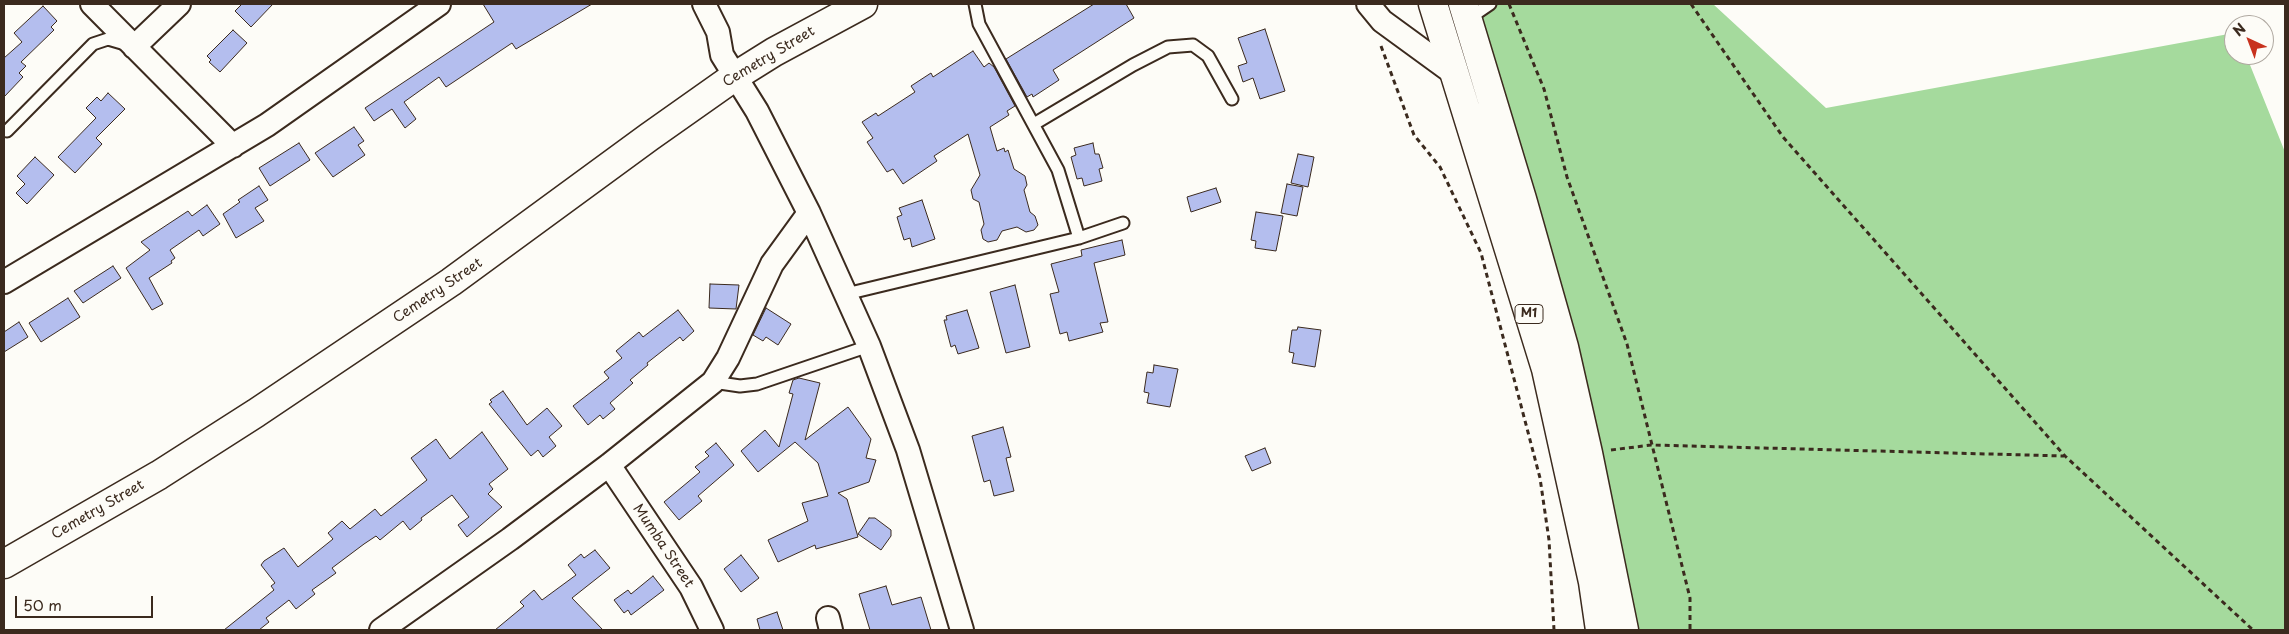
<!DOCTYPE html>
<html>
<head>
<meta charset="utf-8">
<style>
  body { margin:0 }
  #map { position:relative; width:2289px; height:634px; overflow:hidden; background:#fdfcf7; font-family:"Playpen Sans",sans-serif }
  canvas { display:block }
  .frame { position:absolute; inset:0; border:5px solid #3b2a1e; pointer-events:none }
  .north { position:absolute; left:2224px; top:15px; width:50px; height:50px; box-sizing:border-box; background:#fdfcf7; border:1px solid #afa8a0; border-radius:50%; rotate:317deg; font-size:14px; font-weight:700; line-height:20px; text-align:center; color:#3b2a1e }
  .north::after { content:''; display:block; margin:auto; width:18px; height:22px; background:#c8321e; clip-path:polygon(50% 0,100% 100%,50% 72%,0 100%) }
  .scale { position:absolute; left:15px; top:596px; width:138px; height:22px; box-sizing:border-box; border:2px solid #3b2a1e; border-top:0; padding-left:6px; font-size:15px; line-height:18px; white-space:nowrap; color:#3b2a1e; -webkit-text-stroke:4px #fdfcf7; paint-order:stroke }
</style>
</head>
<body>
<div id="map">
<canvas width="2289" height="634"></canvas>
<div class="frame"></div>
<div class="north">N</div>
<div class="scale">50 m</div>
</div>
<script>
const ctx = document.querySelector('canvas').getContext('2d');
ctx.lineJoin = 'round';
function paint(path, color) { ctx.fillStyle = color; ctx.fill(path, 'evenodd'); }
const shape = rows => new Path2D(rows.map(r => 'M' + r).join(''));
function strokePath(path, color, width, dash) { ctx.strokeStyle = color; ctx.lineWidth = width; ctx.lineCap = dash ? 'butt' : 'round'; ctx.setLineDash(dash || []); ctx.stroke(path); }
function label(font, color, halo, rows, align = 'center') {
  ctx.font = font + ' "Playpen Sans",sans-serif'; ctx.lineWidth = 4; ctx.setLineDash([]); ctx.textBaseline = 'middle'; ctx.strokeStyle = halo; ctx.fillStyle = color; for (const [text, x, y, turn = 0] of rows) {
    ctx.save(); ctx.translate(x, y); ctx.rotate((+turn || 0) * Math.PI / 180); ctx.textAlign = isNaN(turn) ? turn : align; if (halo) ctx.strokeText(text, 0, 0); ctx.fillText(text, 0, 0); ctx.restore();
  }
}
paint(shape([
  [1498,4,1713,4,1826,108,2234,33,2234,55,2246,55,2285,152,2285,630,1632,630,1478,16]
]), '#a5da9d');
const building = shape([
  [242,4,273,4,251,27,235,11,242,4],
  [483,4,592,4,516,49,512,43,446,87,439,77,404,102,416,119,405,128,392,109,374,121,365,108,494,22,483,4],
  [1094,4,1126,4,1134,18,1053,70,1059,80,1033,97,1032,94,1027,97,1006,59,1094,4],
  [43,6,57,21,51,27,54,30,21,62,26,66,19,73,23,77,4,97,4,58,22,42,14,33,43,6],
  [1265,29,1285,91,1260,99,1253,78,1243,82,1238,66,1247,63,1238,38,1265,29],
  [233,30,247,43,220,72,209,62,211,60,207,56,233,30],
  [973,51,984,67,989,63,994,67,1015,106,1007,111,1009,115,990,127,997,151,1004,148,1005,152,1008,150,1014,169,1025,176,1027,185,1024,190,1030,212,1035,216,1038,225,1034,230,1026,232,1017,227,1002,231,997,240,988,242,983,239,981,230,984,224,979,202,973,199,971,190,980,175,968,134,934,156,937,161,903,184,893,169,887,172,867,142,873,138,862,122,876,113,878,116,915,92,911,86,931,73,933,77,973,51],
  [108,93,125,109,96,138,102,144,75,173,58,157,96,118,86,108,97,97,101,101,108,93],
  [354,127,364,141,358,145,365,155,333,177,315,153,354,127],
  [299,143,310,160,270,186,259,168,299,143],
  [1093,143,1095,154,1099,154,1103,168,1099,169,1102,181,1084,186,1082,178,1077,179,1071,157,1076,155,1074,148,1093,143],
  [1298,154,1314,157,1308,187,1291,183,1298,154],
  [35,157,54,175,27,204,16,193,25,184,17,176,35,157],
  [1287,184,1303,187,1297,216,1281,213,1287,184],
  [259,186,268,200,255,208,264,221,236,238,223,214,240,202,238,200,259,186],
  [1216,188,1221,202,1191,212,1187,197,1216,188],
  [922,200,935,239,912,247,910,238,904,240,897,217,902,215,899,208,922,200],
  [207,205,220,224,203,236,199,230,170,250,175,258,171,261,172,263,149,278,163,304,152,310,126,268,150,250,141,242,188,211,192,216,207,205],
  [1256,212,1283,216,1276,251,1255,248,1256,241,1251,240,1256,212],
  [1122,240,1125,255,1094,263,1108,322,1100,323,1103,332,1069,341,1067,332,1060,334,1050,294,1059,292,1051,264,1082,256,1081,250,1122,240],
  [113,266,121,278,83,303,74,291,113,266],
  [710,284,739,285,736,309,709,308,710,284],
  [1015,285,1030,347,1006,353,990,292,1015,285],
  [68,298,80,317,41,342,29,323,68,298],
  [766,308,791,324,778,345,766,337,763,341,753,335,766,308],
  [678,310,694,331,683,341,680,337,647,363,648,365,630,380,633,383,610,403,615,409,603,419,600,415,588,425,573,406,609,378,604,372,622,358,616,351,639,332,643,337,678,310],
  [967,310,979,348,958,354,955,345,951,347,944,320,947,320,946,316,967,310],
  [19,322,28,337,4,352,4,332,19,322],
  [1298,327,1321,330,1315,367,1292,363,1294,353,1289,352,1292,330,1297,330,1298,327],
  [1154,365,1178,369,1170,407,1147,403,1149,393,1144,392,1147,372,1153,373,1154,365],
  [799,378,820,383,805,440,848,407,871,439,866,458,876,460,869,482,838,493,847,499,858,537,816,549,815,545,778,562,768,540,808,521,802,503,828,496,818,463,795,442,758,472,741,451,765,430,779,447,793,394,789,393,793,380,799,378],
  [503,391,527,425,547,408,562,426,549,437,556,446,543,457,538,450,531,456,489,404,492,402,490,400,503,391],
  [1003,427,1011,457,1006,458,1014,491,994,496,990,480,984,482,972,436,1003,427],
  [482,432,508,469,489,484,493,489,488,494,502,507,467,537,458,525,469,517,452,495,421,518,422,520,410,530,403,521,380,540,376,536,364,544,332,568,336,573,312,590,315,594,296,609,289,600,266,618,269,622,259,630,224,630,274,590,271,586,275,583,261,565,264,561,284,548,298,567,333,539,328,533,342,521,350,529,375,509,381,516,427,480,411,458,436,439,450,459,482,432],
  [716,443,734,465,698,496,702,501,679,520,664,502,700,472,695,467,709,456,705,452,716,443],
  [1265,448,1271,463,1252,471,1245,456,1265,448],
  [869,518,875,518,891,530,891,536,881,550,858,534,869,518],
  [595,550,610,568,572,598,603,630,495,630,524,606,520,602,534,590,542,600,576,575,568,565,581,554,584,558,595,550],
  [741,555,759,578,741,592,724,569,741,555],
  [653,576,664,590,631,615,628,610,624,613,614,600,628,590,631,594,653,576],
  [886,586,892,605,921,597,931,630,870,630,859,594,886,586],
  [777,612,783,630,760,630,757,619,777,612]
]);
paint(building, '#b4beee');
strokePath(building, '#3b2a1e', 1);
const lane = shape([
  [975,4,979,24,1058,170,1079,238],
  [1468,19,1490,4],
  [1034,124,1133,65,1168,47,1193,45,1208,56,1232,99],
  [7,131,93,44,108,39,125,44],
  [846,294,1079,238,1123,223],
  [713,382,740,386,757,384,869,346]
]);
const street = shape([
  [92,4,233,146],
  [704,4,718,32,722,55,757,111,809,213,869,346,908,450,962,630],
  [1368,4,1382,21,1456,75],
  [134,47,179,4],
  [4,282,267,125,439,4],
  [609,465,691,587,712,630],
  [828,618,831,630],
  [381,630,510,539,609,465,713,382,728,358,772,264,809,213]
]);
const secondary = shape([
  [4,564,159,475,256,413,451,282,649,137,734,77,774,52,863,4]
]);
const highway = shape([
  [1433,4,1546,369,1593,582,1600,630],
  [1463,4,1522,199,1564,347,1588,453,1624,630]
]);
strokePath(lane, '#3b2a1e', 15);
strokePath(street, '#3b2a1e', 26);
strokePath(secondary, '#3b2a1e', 31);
strokePath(highway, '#3b2a1e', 31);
strokePath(shape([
  [1509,4,1544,89,1567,177,1627,344,1690,598,1690,630],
  [1691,4,1783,137,2065,456,2253,630],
  [1381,46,1414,135,1440,167,1481,253,1540,478,1549,540,1554,630],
  [1611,450,1651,445,2064,456]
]), '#3b2a1e', 3, [5, 4]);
strokePath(lane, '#fdfcf7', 11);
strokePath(street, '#fdfcf7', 22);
strokePath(secondary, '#fdfcf7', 28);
strokePath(highway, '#fdfcf7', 28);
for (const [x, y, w] of [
  [1529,314,28]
]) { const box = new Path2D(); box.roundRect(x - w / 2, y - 9.5, w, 19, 4); ctx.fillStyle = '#fdfcf7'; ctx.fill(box); strokePath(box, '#3b2a1e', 1); }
label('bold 12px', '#3b2a1e', null, [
  ["M1",1529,314]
]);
label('14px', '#3b2a1e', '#fdfcf7', [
  ["Cemetry Street",769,57,-31],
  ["Cemetry Street",438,291,-34],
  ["Cemetry Street",98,510,-30],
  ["Mumba Street",663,546,56]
]);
</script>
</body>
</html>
